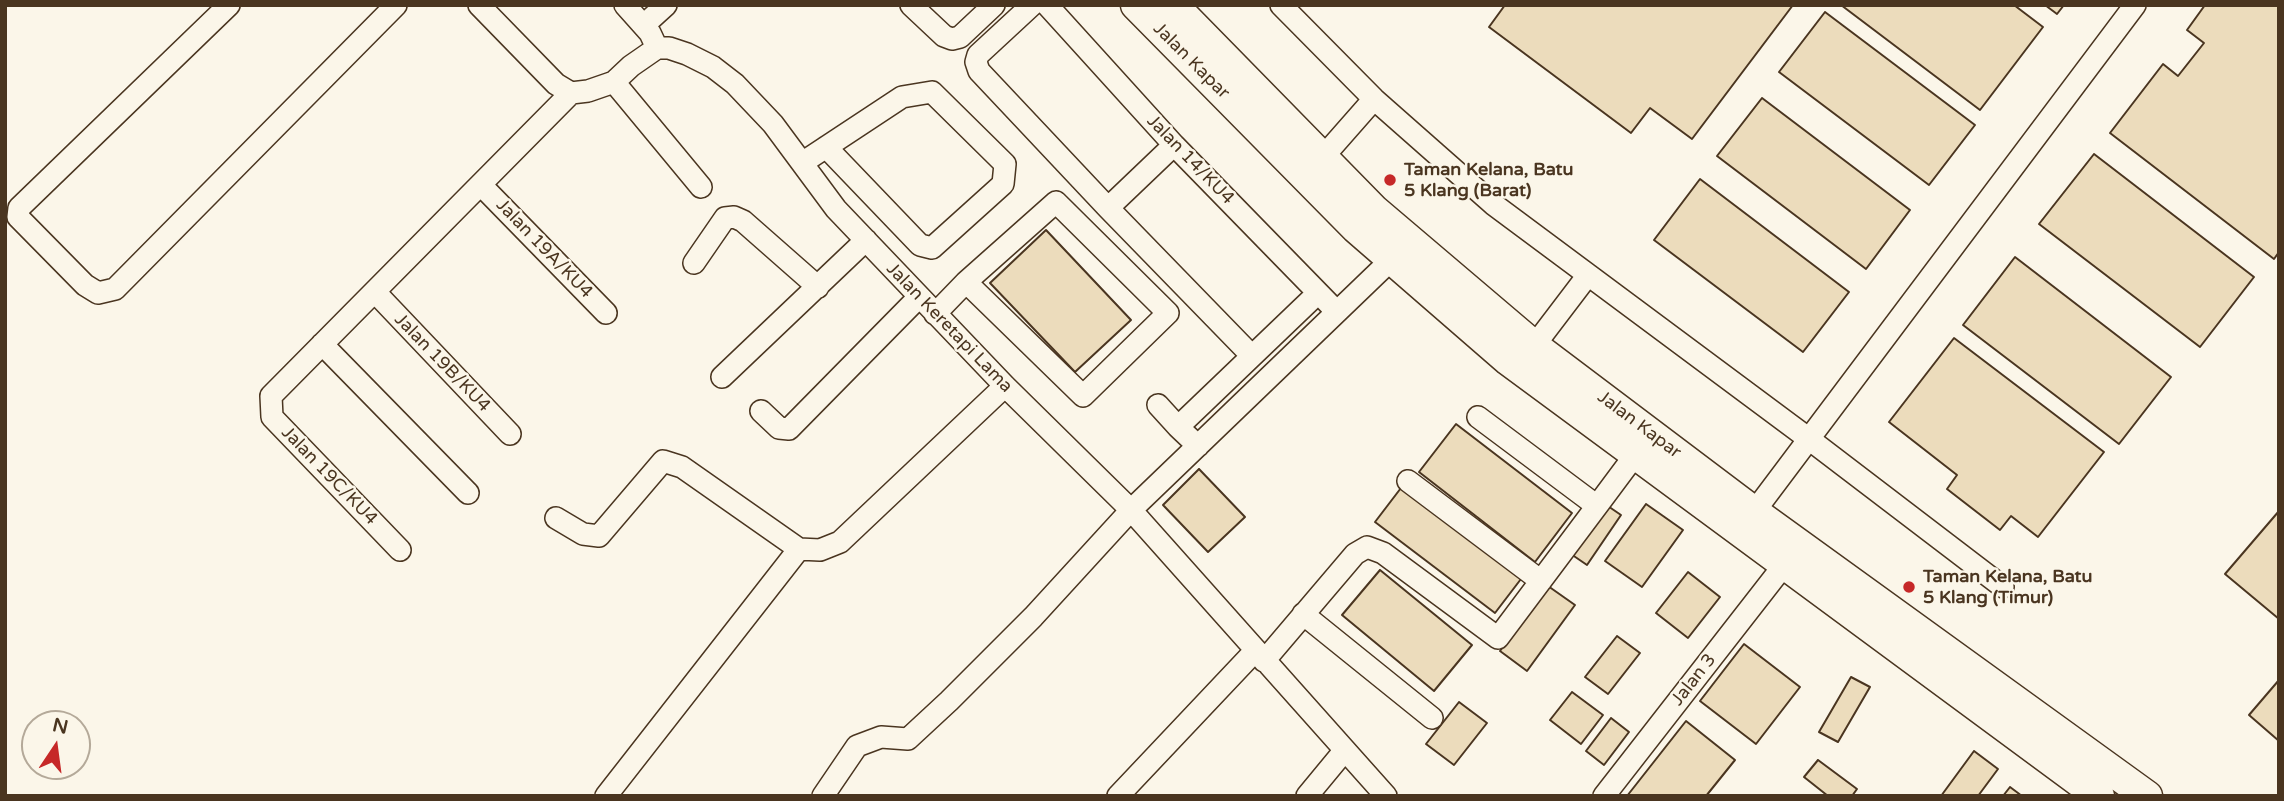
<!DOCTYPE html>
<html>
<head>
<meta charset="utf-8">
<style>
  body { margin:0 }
  #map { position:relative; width:2284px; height:801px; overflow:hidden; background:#fbf6e9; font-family:"Varela Round",sans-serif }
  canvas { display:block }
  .frame { position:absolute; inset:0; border:7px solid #4a3520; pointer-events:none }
  .north { position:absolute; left:21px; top:710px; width:70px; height:70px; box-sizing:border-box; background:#fbf6e9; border:2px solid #b4a999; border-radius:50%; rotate:13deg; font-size:19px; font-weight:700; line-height:28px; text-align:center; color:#4a3520 }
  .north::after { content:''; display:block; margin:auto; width:24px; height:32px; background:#c62828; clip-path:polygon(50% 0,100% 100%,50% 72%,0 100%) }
</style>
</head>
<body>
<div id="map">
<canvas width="2284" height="801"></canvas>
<div class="frame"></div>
<div class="north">N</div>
</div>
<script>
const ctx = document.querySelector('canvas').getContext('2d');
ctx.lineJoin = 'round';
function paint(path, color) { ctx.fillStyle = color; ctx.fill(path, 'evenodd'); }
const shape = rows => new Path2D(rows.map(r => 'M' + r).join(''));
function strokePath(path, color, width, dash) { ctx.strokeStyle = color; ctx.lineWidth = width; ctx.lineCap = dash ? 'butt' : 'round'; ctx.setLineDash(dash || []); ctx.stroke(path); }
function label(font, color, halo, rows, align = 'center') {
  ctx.font = font + ' "Varela Round",sans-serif'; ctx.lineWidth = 5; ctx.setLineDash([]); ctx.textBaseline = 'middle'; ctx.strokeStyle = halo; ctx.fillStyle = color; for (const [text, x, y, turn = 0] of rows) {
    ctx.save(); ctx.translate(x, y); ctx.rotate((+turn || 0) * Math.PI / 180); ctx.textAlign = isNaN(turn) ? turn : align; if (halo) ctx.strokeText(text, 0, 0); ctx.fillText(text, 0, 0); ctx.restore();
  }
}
const building = shape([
  [1505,5,1793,5,1692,139,1650,108,1631,133,1489,27,1505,5],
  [1841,5,2014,5,2043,27,1980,110,1841,5],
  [2045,5,2064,5,2057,14,2045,5],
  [2205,5,2279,5,2279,252,2274,259,2110,133,2163,64,2178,76,2204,43,2187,30,2205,5],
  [1825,12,1975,125,1929,185,1779,72,1825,12],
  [1762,98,1910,210,1866,269,1717,156,1762,98],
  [2094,154,2254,277,2200,347,2039,224,2094,154],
  [1700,179,1849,292,1803,352,1654,240,1700,179],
  [1046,230,1131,320,1075,372,990,283,1046,230],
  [2015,257,2171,377,2119,444,1963,325,2015,257],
  [1954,338,2104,452,2038,537,2011,516,2000,530,1947,489,1957,475,1889,422,1954,338],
  [1456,424,1572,513,1535,562,1419,472,1456,424],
  [1199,469,1245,517,1208,552,1163,505,1199,469],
  [1404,484,1524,575,1495,613,1375,522,1404,484],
  [1602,502,1621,515,1587,565,1568,552,1602,502],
  [1646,504,1683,530,1642,587,1605,561,1646,504],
  [2279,511,2279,619,2225,574,2279,511],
  [1380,570,1472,645,1434,691,1342,615,1380,570],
  [1688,572,1720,597,1688,638,1656,613,1688,572],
  [1548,586,1575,605,1527,671,1500,651,1548,586],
  [1617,636,1640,653,1608,694,1585,677,1617,636],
  [1744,644,1800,687,1756,744,1700,701,1744,644],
  [1851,677,1870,687,1838,742,1819,732,1851,677],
  [2279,680,2279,741,2249,715,2279,680],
  [1572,692,1603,715,1581,744,1550,720,1572,692],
  [1459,702,1487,723,1454,765,1426,744,1459,702],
  [1611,718,1629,732,1604,765,1586,751,1611,718],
  [1686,721,1735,760,1706,796,1627,796,1686,721],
  [1974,751,1998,769,1978,796,1941,796,1974,751],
  [1818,760,1857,789,1852,796,1828,796,1804,777,1818,760],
  [2010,787,2022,796,2003,796,2010,787]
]);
paint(building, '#ecdcbc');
strokePath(building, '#4a3520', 2);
const minor = shape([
  [229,5,19,208,18,217,85,285,98,293,115,289,396,5],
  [479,5,556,84,571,93,588,91,614,82,631,66,657,48,669,48,687,54,713,67,735,84,773,124,836,209,1005,386,1131,510,1386,796],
  [625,5,650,33,657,48],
  [911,5,944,36,952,39,960,37,994,5],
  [1032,5,978,55,976,62,979,71,1108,208,1252,356],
  [1047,5,1174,145,1337,312],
  [1281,5,1374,99,1493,204,1809,439,2003,587],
  [644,25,666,5],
  [614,82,701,187],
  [1323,157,1374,99],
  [802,163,902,97,932,92,1005,164,1003,184,932,248,920,245,826,147],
  [481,185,606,313],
  [1108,208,1174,145],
  [694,263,725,218,734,217,743,221,818,287],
  [375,292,510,434],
  [935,314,966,282,1056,202,1168,313,1083,396,966,282],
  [322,344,468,493],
  [1534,346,1588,275],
  [722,377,866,240],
  [1158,405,1178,427],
  [761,411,779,428,789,429,919,297],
  [1478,417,1597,506,1635,455],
  [1198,446,1178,427,1318,293],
  [1408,481,1541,581],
  [1754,512,2135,5],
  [556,518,583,534,599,536,663,461,682,467,799,549],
  [400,550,272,417,271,396,571,93],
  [1303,614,1432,718],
  [1264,661,1355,554,1367,547,1383,553,1498,638,1597,506],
  [606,796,799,549,820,550,840,542,1005,386],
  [823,796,857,746,881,737,908,739,949,701,1033,617,1131,510,1391,260],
  [1118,796,1255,651],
  [1307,796,1345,750],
  [1604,796,1784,565]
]);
const highway = shape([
  [1136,5,1356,228,1508,360,2099,796],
  [1173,5,1374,210,1534,346,1754,512,2147,796]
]);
strokePath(minor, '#4a3520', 24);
strokePath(highway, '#4a3520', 33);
strokePath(minor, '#fbf6e9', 21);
strokePath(highway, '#fbf6e9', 30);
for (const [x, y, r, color] of [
  [1390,180,7,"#c62828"],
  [1909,587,7,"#c62828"]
]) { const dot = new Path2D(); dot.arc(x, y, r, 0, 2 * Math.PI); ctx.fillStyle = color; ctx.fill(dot); strokePath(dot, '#fbf6e9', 2.5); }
label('18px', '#4a3520', '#fbf6e9', [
  ["Jalan Kapar",1191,61,45],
  ["Jalan 14/KU4",1190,160,46],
  ["Jalan 19A/KU4",544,249,46],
  ["Jalan Keretapi Lama",949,328,46],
  ["Jalan 19B/KU4",442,363,46],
  ["Jalan Kapar",1639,425,37],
  ["Jalan 19C/KU4",329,476,46],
  ["Jalan 3",1694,680,-52]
]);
label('bold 18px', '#4a3520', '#fbf6e9', [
  ["Taman Kelana, Batu",1404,170],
  ["5 Klang (Barat)",1404,191],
  ["Taman Kelana, Batu",1923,577],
  ["5 Klang (Timur)",1923,598]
], 'left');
</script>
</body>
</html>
